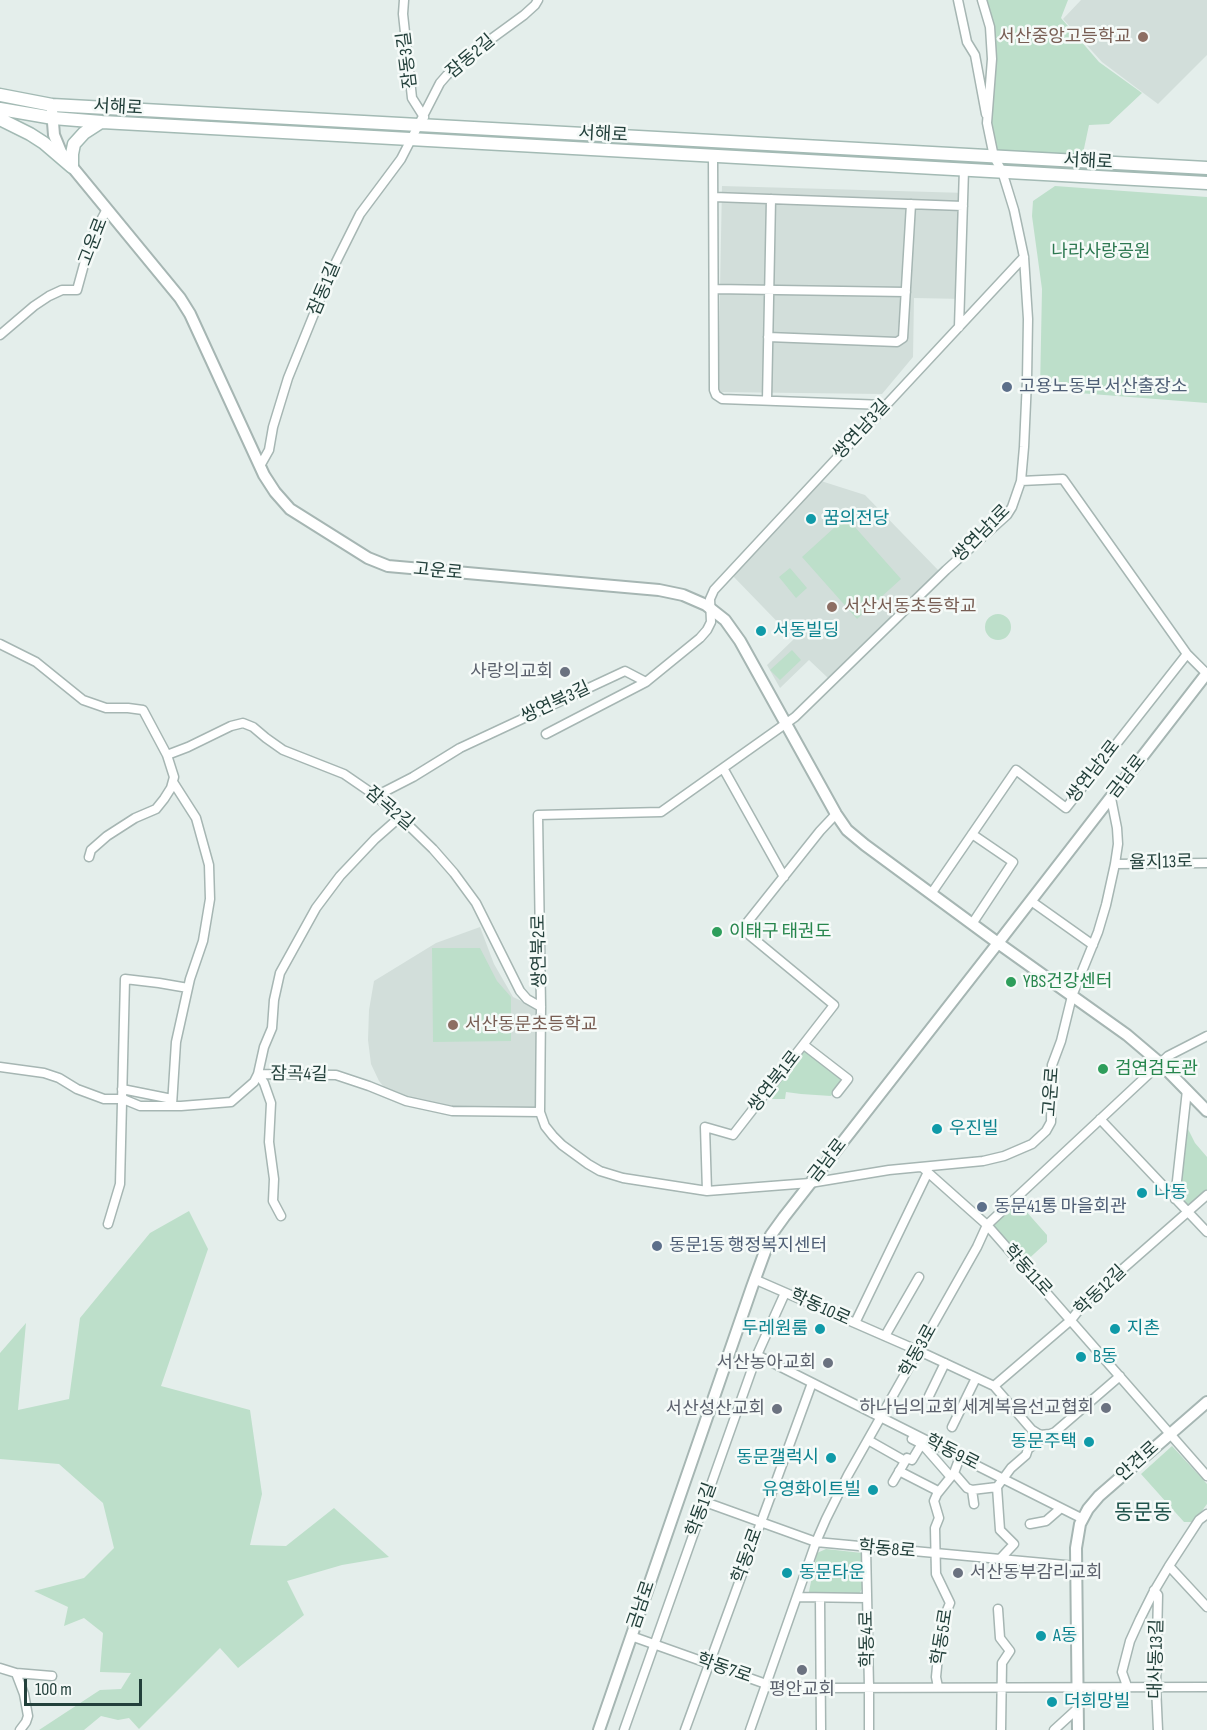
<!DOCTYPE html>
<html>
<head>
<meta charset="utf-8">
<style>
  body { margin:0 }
  #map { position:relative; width:1207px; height:1730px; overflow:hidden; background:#e4eeeb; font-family:"Sofia Sans Condensed",sans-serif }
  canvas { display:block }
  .scale { position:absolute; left:24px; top:1679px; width:118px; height:27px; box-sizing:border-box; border:3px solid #23403b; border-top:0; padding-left:8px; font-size:18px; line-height:21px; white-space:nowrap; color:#23403b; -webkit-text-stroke:4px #f5faf8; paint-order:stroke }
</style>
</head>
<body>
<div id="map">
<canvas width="1207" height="1730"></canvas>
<div class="scale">100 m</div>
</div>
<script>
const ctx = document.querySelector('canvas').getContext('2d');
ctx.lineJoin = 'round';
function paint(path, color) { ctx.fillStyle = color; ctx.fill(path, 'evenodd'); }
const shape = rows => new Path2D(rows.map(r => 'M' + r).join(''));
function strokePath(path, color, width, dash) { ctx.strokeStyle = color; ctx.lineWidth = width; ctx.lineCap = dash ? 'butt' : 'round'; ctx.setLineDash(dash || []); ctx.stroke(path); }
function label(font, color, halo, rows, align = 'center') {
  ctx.font = font + ' "Sofia Sans Condensed","Noto Sans KR",sans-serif'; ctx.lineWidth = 5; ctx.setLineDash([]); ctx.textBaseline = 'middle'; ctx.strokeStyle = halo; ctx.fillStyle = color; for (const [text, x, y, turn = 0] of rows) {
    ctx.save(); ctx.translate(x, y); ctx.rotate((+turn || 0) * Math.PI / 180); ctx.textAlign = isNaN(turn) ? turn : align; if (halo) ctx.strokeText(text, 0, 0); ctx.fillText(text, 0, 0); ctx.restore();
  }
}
paint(shape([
  [1081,0,1207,0,1207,55,1158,104,1102,62,1063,19],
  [722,186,967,193,964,299,914,298,913,357,882,394,718,392],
  [821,481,865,495,939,571,828,678,809,660,780,688,767,665,794,639,731,574],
  [480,927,494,964,513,997,539,1009,535,1109,455,1108,408,1098,384,1087,379,1081,371,1064,368,1040,369,1010,374,981,436,943]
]), '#d2deda');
paint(shape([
  [985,0,1068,0,1061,18,1099,62,1142,93,1109,124,1089,125,1082,158,1000,152,996,147,991,129,994,73],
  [1055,186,1207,197,1207,403,1040,390,1042,289,1032,216,1033,201],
  [846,517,901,579,857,619,802,557],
  [790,568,807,588,796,598,779,577],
  '985 627a13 13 0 1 1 26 0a13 13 0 1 1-26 0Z',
  [792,650,801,660,780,680,770,670],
  [432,948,480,948,497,981,511,997,511,1041,433,1042],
  [802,1052,807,1052,841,1077,842,1083,831,1096,801,1094,786,1092,785,1099,765,1099],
  [1187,1127,1195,1143,1207,1157,1207,1190,1189,1206,1184,1203,1179,1198],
  [1017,1201,1047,1235,1047,1242,1023,1264,989,1226],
  [189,1211,208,1249,161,1386,250,1410,262,1494,250,1545,286,1546,334,1508,389,1557,342,1565,287,1581,304,1615,238,1668,220,1648,139,1729,129,1718,118,1720,101,1716,84,1730,39,1730,100,1690,121,1689,131,1673,100,1672,103,1633,84,1618,64,1626,68,1607,34,1591,84,1578,114,1548,103,1503,59,1464,0,1459,0,1353,26,1323,18,1410,69,1399,80,1318,150,1233],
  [1172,1446,1207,1484,1207,1504,1194,1522,1184,1522,1141,1474],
  [826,1549,862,1553,862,1589,858,1596,808,1596,817,1553]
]), '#bddfca');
const minor = shape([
  [404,0,403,14,412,98,424,117],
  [958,0,967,42,975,55,986,114],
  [982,0,990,27,992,59,987,123,994,157,1002,171,1014,210,1024,257,1028,319,1027,380,1024,447,1021,481,1012,507,1007,515,946,570,795,717,661,812,538,815,541,1007,540,1112,545,1126,553,1136,562,1145,588,1164,600,1171,623,1178,707,1191,810,1183,889,1170,983,1161,1004,1156,1032,1144,1046,1131,1051,1122,1052,1065,1061,1041,1072,996,1098,932,1106,905,1115,864,1118,844,1117,828,1111,798],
  [713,156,714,390,716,395,722,399,885,405],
  [714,197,963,206],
  [714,289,906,292],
  [959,327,964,169],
  [0,335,34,306,49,296,62,290,77,290,91,239,107,209],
  [768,337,897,342,903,338,911,204],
  [767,400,771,199],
  [260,466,269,450,273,427,288,378,331,272,360,214,401,159,440,83,447,75,461,61,524,15,535,5,538,0],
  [1021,481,1063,479,1187,654,1207,674],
  [0,644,36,662,83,700,106,708,128,708,143,710,167,755,188,747,231,726,243,723,253,727,266,738,283,750,344,774,376,796,400,817,433,849,454,873,476,903,520,991,527,999,541,1007],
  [546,734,646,682],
  [723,768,784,877],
  [376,796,413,777,460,748,625,671,646,682,700,638,707,630,711,622,710,599,714,590,1024,257],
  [972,834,1013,862,972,924],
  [89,857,91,850,107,836,135,818,156,809,164,799,171,788,174,777,167,755],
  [1115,864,1207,863],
  [931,894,1016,770,1066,808,1187,654],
  [1031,901,1093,945],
  [804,1045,848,1079,837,1093],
  [0,1067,44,1073,59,1078,77,1089,104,1099,123,1099,140,1106,181,1106,231,1102,254,1082,258,1074,264,1047,272,1028,274,1000,280,973,316,908,340,876,375,839,400,817],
  [258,1074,336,1075,369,1086,406,1101,452,1111,540,1112],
  [258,1074,264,1083,271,1103,269,1142,274,1179,273,1201,281,1216],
  [122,1089,172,1099],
  [172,1105,176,1042,190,979,203,941,210,899,209,865,196,818,173,782],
  [1100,1119,1207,1232],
  [923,1168,987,1225,1207,1476],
  [707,1191,705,1127,733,1135,834,1005,742,929,820,831,836,814],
  [1175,1199,1187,1090],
  [108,1224,120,1184,125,979,159,983,188,988],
  [754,1279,919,1351,994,1386,1032,1430,1040,1435,1050,1434,1055,1432,1120,1376],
  [855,1323,928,1172],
  [885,1336,919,1277],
  [757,1355,1083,1519],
  [994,1386,1071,1320,1085,1302,1207,1195],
  [929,1396,945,1363],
  [952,1427,976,1378],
  [912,1439,922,1444,950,1476],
  [868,1440,905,1461],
  [899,1471,938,1491],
  [954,1473,967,1488,972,1490,974,1504],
  [893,1482,907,1458,912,1460,924,1440],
  [997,1487,1000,1530,1014,1544,1000,1559],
  [972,1490,997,1487,1011,1468,1026,1455,1028,1449,1047,1435],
  [705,1502,816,1542,1076,1566],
  [1030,1524,1046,1521,1061,1508],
  [866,1548,869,1687,869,1730],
  [1169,1566,1207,1607],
  [1154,1590,1158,1595,1156,1686,1158,1730],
  [797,1597,867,1598],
  [820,1598,821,1730],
  [998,1609,1000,1638,1010,1651,1002,1663,1001,1730],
  [631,1636,766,1684,821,1688,1207,1687],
  [0,1668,16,1673,24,1694,28,1716,26,1722,20,1730],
  [16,1673,52,1676],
  [1127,1686,1122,1672,1130,1641,1140,1619,1153,1593,1169,1566,1199,1520,1207,1514],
  [938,1687,936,1677,941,1625,950,1603,936,1574,935,1528,939,1518,934,1501,937,1494,954,1473,960,1457],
  [624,1730,757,1355,785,1293],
  [685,1730,812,1383],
  [750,1730,816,1542,826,1519,848,1475,977,1247,987,1225,1168,1056,1207,1036],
  [1054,1730,1077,1709]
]);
const tertiary = shape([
  [52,110,54,135,61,152,69,163,180,298,190,314,264,475,275,492,290,509,368,558,388,566,659,590,683,595,706,605,725,620,740,641,836,814,847,830,865,845,998,943,1127,1035,1160,1063,1207,1111],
  [599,1730,752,1287,771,1235,784,1217,998,943,1207,673],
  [1078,1730,1076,1548,1080,1524,1088,1509,1099,1496,1207,1402]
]);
const secondary = shape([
  [0,95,52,105,1207,168],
  [0,109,53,118,102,122,1207,183],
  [0,119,30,134,44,143,72,167],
  [72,167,72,154,74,144,84,133,101,122]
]);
strokePath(minor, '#a6b6b3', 11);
strokePath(tertiary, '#a6b6b3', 14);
strokePath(secondary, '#a3bab4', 15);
strokePath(minor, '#fff', 8);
strokePath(tertiary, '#fff', 10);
strokePath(secondary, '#fff', 12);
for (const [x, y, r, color] of [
  [1143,37,6,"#8d6e63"],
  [1007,387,6,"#5c6f8a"],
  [811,519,6,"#0f9aa8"],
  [832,607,6,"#8d6e63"],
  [761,631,6,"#0f9aa8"],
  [565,672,6,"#6b7280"],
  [717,932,6,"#2e9e5b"],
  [1011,982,6,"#2e9e5b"],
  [453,1025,6,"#8d6e63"],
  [1103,1069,6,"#2e9e5b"],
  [937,1129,6,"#0f9aa8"],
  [1142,1193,6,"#0f9aa8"],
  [982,1207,6,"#5c6f8a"],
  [657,1246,6,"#5c6f8a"],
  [820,1329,6,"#0f9aa8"],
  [1115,1329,6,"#0f9aa8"],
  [1081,1357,6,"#0f9aa8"],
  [828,1363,6,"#6b7280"],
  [1106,1408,6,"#6b7280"],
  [777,1409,6,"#6b7280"],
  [1089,1442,6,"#0f9aa8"],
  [831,1458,6,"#0f9aa8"],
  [873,1490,6,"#0f9aa8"],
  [787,1573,6,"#0f9aa8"],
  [958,1573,6,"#6b7280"],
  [1041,1636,6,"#0f9aa8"],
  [802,1670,6,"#6b7280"],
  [1052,1702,6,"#0f9aa8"]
]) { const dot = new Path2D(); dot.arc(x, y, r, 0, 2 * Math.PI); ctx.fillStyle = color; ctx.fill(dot); strokePath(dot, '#f5faf8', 2); }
label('18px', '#785e54', '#f5faf8', [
  ["서산중앙고등학교",1131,37,"right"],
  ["서산서동초등학교",844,607],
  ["서산동문초등학교",465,1025]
], 'left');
label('18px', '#23403b', '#f5faf8', [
  ["잠동2길",471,57,-40],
  ["잠동3길",408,60,-97],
  ["서해로",118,108,3],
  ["서해로",603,135,3],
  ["서해로",1088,162,3],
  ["고운로",94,242,-69],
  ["잠동1길",325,289,-67],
  ["쌍연남3길",862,430,-47],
  ["쌍연남1로",982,534,-45],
  ["고운로",438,572,5],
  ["쌍연북3길",556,703,-25],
  ["쌍연남2로",1094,772,-52],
  ["금남로",1127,777,-52],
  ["잠곡2길",389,809,40],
  ["율지13로",1161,863,-1],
  ["쌍연북2로",540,951,-91],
  ["잠곡4길",299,1075,1],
  ["쌍연북1로",775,1082,-52],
  ["고운로",1052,1092,-86],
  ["금남로",828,1161,-52],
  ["학동11로",1027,1271,48],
  ["학동12길",1101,1291,-44],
  ["학동10로",820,1308,24],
  ["학동3로",919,1351,-61],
  ["학동9로",952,1453,27],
  ["안견로",1138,1462,-42],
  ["학동1길",702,1510,-70],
  ["학동8로",887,1550,5],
  ["학동2로",748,1556,-70],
  ["금남로",642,1605,-71],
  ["학동5로",943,1637,-81],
  ["학동4로",868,1639,-91],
  ["대사동13길",1157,1659,-89],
  ["학동7로",724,1669,19]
]);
label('18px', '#2d7851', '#f5faf8', [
  ["나라사랑공원",1101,252]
]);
label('18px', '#4e5e75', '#f5faf8', [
  ["고용노동부 서산출장소",1019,387],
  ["동문41통 마을회관",994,1207],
  ["동문1동 행정복지센터",669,1246]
], 'left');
label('18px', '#0d838f', '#f5faf8', [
  ["꿈의전당",823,519],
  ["서동빌딩",773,631],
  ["우진빌",949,1129],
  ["나동",1154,1193],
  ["두레원룸",808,1329,"right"],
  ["지촌",1127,1329],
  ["B동",1093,1357],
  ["동문주택",1077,1442,"right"],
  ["동문갤럭시",819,1458,"right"],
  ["유영화이트빌",861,1490,"right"],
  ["동문타운",799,1573],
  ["A동",1053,1636],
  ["더희망빌",1064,1702]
], 'left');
label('18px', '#5b616d', '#f5faf8', [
  ["사랑의교회",553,672],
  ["서산농아교회",816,1363],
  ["하나님의교회 세계복음선교협회",1094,1408],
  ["서산성산교회",765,1409],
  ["서산동부감리교회",970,1573,"left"],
  ["평안교회",802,1690,"center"]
], 'right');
label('18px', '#27864d', '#f5faf8', [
  ["이태구 태권도",729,932],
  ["YBS건강센터",1023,982],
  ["검연검도관",1115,1069]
], 'left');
label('21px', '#1f534b', '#f5faf8', [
  ["동문동",1143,1514]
]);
</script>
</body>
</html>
